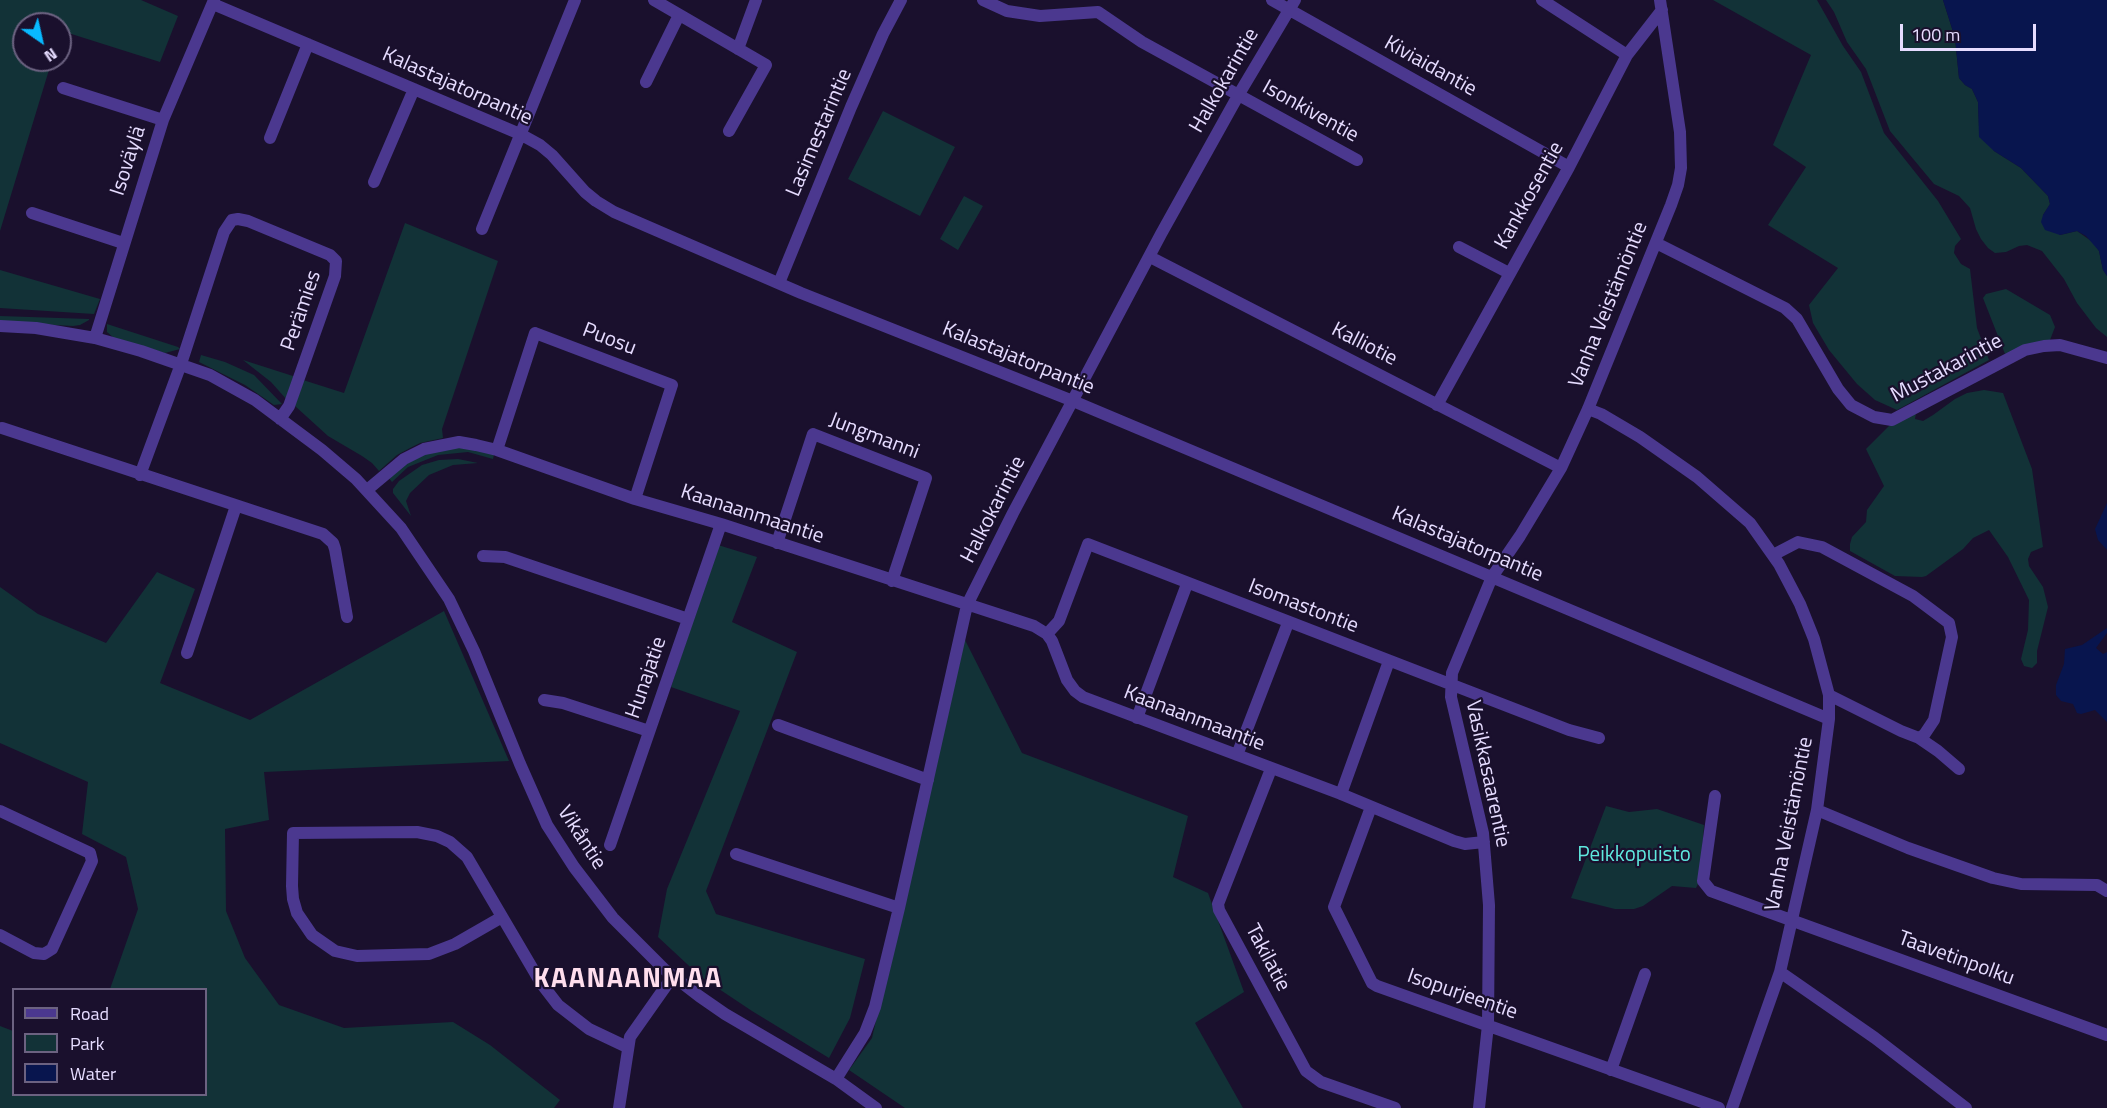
<!DOCTYPE html>
<html>
<head>
<meta charset="utf-8">
<style>
  body { margin:0 }
  #map { position:relative; width:2107px; height:1108px; overflow:hidden; background:#1a102d; font-family:"Titillium Web",sans-serif }
  canvas { display:block }
  .legend { position:absolute; left:12px; top:988px; width:195px; height:108px; box-sizing:border-box; background:#1a102d; border:2px solid #6c6281; margin:0; padding:8px 10px; list-style:none; font-size:18px; color:#e6dcff }
  .legend li { display:flex; align-items:center; gap:12px; height:30px }
  .legend b { width:30px; border:2px solid #6c6281 }
  .north { position:absolute; left:12px; top:12px; width:60px; height:60px; box-sizing:border-box; background:#1a102d; border:2px solid #6c6281; border-radius:50%; rotate:146deg; font-size:16px; font-weight:700; line-height:24px; text-align:center; color:#e6dcff }
  .north::after { content:''; display:block; margin:auto; width:21px; height:27px; background:#08b9ff; clip-path:polygon(50% 0,100% 100%,50% 72%,0 100%) }
  .scale { position:absolute; left:1900px; top:24px; width:136px; height:27px; box-sizing:border-box; border:3px solid #e6dcff; border-top:0; padding-left:8px; font-size:18px; line-height:21px; white-space:nowrap; color:#e6dcff; -webkit-text-stroke:4px #1a102d; paint-order:stroke }
</style>
</head>
<body>
<div id="map">
<canvas width="2107" height="1108"></canvas>
<ul class="legend">
<li><b style="height:8px;background:#4b388f"></b>Road</li>
<li><b style="height:16px;background:#123237"></b>Park</li>
<li><b style="height:16px;background:#08154e"></b>Water</li>
</ul>
<div class="north">N</div>
<div class="scale">100 m</div>
</div>
<script>
const ctx = document.querySelector('canvas').getContext('2d');
ctx.lineJoin = 'round';
function paint(path, color) { ctx.fillStyle = color; ctx.fill(path, 'evenodd'); }
const shape = rows => new Path2D(rows.map(r => 'M' + r).join(''));
function strokePath(path, color, width, dash) { ctx.strokeStyle = color; ctx.lineWidth = width; ctx.lineCap = dash ? 'butt' : 'round'; ctx.setLineDash(dash || []); ctx.stroke(path); }
function label(font, color, halo, rows, align = 'center') {
  ctx.font = font + ' "Titillium Web",sans-serif'; ctx.lineWidth = 4.5; ctx.setLineDash([]); ctx.textBaseline = 'middle'; ctx.strokeStyle = halo; ctx.fillStyle = color; for (const [text, x, y, turn = 0] of rows) {
    ctx.save(); ctx.translate(x, y); ctx.rotate((+turn || 0) * Math.PI / 180); ctx.textAlign = isNaN(turn) ? turn : align; if (halo) ctx.strokeText(text, 0, 0); ctx.fillText(text, 0, 0); ctx.restore();
  }
}
paint(shape([
  [0,0,141,0,178,16,160,62,62,31,60,35,60,24,24,24,24,60,52,60,0,231],
  [1713,0,1817,0,1843,46,1861,72,1884,133,1938,201,1961,239,1955,246,1954,253,1961,264,1970,269,1977,328,1989,360,1897,410,1875,400,1857,384,1829,350,1813,323,1809,305,1838,268,1768,225,1806,167,1773,145,1811,55],
  [1826,0,1943,0,1955,38,1959,78,1965,85,1972,89,1978,102,1979,126,1994,151,2021,168,2048,196,2050,204,2043,215,2060,235,2077,231,2094,243,2099,251,2103,270,2107,276,2107,337,2096,328,2077,303,2064,279,2042,251,2027,245,2019,246,2006,252,1995,253,1988,248,1981,239,1976,229,1970,208,1959,196,1934,184,1890,131,1866,69,1847,42,1834,12],
  [883,111,955,147,920,216,848,179],
  [964,196,983,206,958,250,940,239],
  [405,223,498,261,442,429,443,438,420,443,410,448,397,455,379,471,372,463,362,456,328,436,295,406,303,380,344,393],
  [0,270,100,299,94,314,0,308],
  [2006,289,2050,315,2055,327,2050,340,2032,344,2005,354,1983,298,1986,294],
  [0,316,89,319,89,320,80,325,73,326,0,322],
  [107,324,178,347,180,349,165,353,114,338,107,332],
  [201,355,225,362,254,375,282,404,274,405,245,385,199,362],
  [243,360,296,377,287,400,271,382],
  [1984,390,2003,393,2032,469,2043,547,2031,552,2028,559,2029,566,2043,587,2048,607,2037,651,2037,663,2032,668,2024,666,2021,659,2028,630,2029,600,2008,557,1989,530,1973,538,1963,549,1926,576,1922,577,1895,576,1850,551,1850,544,1852,537,1866,522,1867,510,1884,486,1866,449,1890,425,1916,413,1915,419,1923,421,1933,415,1955,399,1967,393],
  [452,448,469,448,494,454,493,459,468,452,438,455,408,467,392,482,388,477,395,470,422,455],
  [458,459,478,463,453,465,429,475,410,493,406,501,411,516,393,493,393,489,399,481,422,465,439,460],
  [718,545,757,557,732,622,797,652,706,891,716,914,865,959,850,1018,829,1058,752,1011,701,977,658,937,667,889,740,711,671,687],
  [157,572,195,589,160,683,250,720,444,611,509,761,264,772,269,820,225,829,226,911,245,958,279,1005,344,1028,453,1022,490,1045,560,1100,554,1108,0,1108,0,1026,13,1031,14,1094,206,1094,206,990,110,989,138,909,126,857,82,834,88,782,0,743,0,587,38,614,106,643],
  [964,638,1022,753,1188,816,1173,877,1208,893,1244,992,1195,1023,1243,1108,905,1108,849,1070,872,1038],
  [1606,806,1629,812,1657,809,1704,825,1700,880,1696,888,1672,886,1643,906,1634,909,1615,909,1571,898]
]), '#123237');
paint(shape([
  [1943,0,2107,0,2107,276,2103,270,2099,251,2086,236,2077,231,2060,235,2045,230,2041,222,2043,215,2050,204,2048,196,2021,168,1994,151,1979,137,1978,102,1972,89,1965,85,1959,78,1955,38],
  [2107,503,2107,550,2098,540,2095,529],
  [2107,628,2107,633,2096,648,2103,654,2107,652,2107,722,2095,710,2081,714,2077,713,2073,704,2061,701,2056,695,2056,685,2064,664,2065,649,2082,645]
]), '#08154e');
strokePath(shape([
  [654,0,766,65,729,131],
  [983,0,1007,11,1040,16,1098,12,1142,42,1357,160],
  [1272,0,1569,167],
  [1542,0,1627,55],
  [213,4,520,134,540,145,552,155,585,192,596,201,614,212,801,293,1073,401,1829,719],
  [738,49,756,0],
  [646,82,679,15],
  [63,88,163,120],
  [270,138,308,44],
  [374,182,414,89],
  [32,213,123,243],
  [482,229,575,0],
  [1656,243,1785,308,1797,319,1838,389,1851,405,1874,417,1892,420,2025,350,2044,346,2060,345,2107,358],
  [1459,247,1509,273],
  [1150,257,1561,468],
  [779,283,851,107,883,34,901,0],
  [0,326,36,328,95,338,141,351,210,375,255,400,322,450,356,479,401,528,449,599,474,651,520,764,547,825,574,867,613,918,664,969,699,996,725,1014,836,1079,876,1108],
  [95,338,163,120,214,0],
  [1437,405,1569,167,1627,55,1662,10],
  [1588,409,1601,414,1640,437,1697,477,1750,523,1779,564,1800,604,1814,639,1829,695,1829,719,1817,810,1780,972,1875,1038,1966,1108],
  [2,428,323,534,333,543,335,549,347,617],
  [497,450,535,333,672,385,635,499],
  [140,475,181,364,224,232,232,220,238,219,248,221,330,255,336,261,335,276,289,406,280,419],
  [367,490,404,459,424,449,459,442,476,445,497,450,635,499,721,524,1034,626,1047,634,1052,641,1067,680,1075,691,1083,697,1341,794,1454,841,1465,844,1484,842],
  [777,543,813,434,926,478,892,581],
  [1773,555,1798,542,1822,547,1913,596,1949,623,1952,637,1934,720,1924,735,1919,738],
  [483,556,505,557,688,619],
  [1047,634,1059,621,1088,544,1569,730,1599,738],
  [187,653,236,506],
  [1829,695,1901,731,1919,738,1938,751,1959,769],
  [544,700,563,703,649,731],
  [1137,718,1187,584],
  [778,725,928,780],
  [1237,755,1288,623],
  [1271,769,1218,904,1219,910,1306,1071,1321,1082,1395,1108],
  [1341,794,1389,661],
  [1715,796,1703,881,1711,891,2107,1035],
  [1371,807,1334,907,1372,983,1377,986,1719,1108],
  [1817,810,1908,848,1993,878,2021,884,2097,885,2107,891],
  [0,811,90,853,92,861,52,949,44,954,34,953,0,935],
  [610,845,721,524],
  [736,854,899,908],
  [502,917,455,944,429,954,357,956,335,951,312,935,297,913,293,899,292,886,293,833,417,832,437,836,450,842,467,857,541,983,558,1005,589,1029,627,1047],
  [1611,1070,1645,974],
  [836,1079,865,1033,875,1007,899,908,967,605,1013,513,1161,234,1239,94,1295,0],
  [619,1108,630,1037,673,976],
  [1479,1108,1488,1025,1489,905,1483,833,1451,697,1452,673,1492,577,1520,536,1561,468,1588,409,1671,205,1678,185,1681,168,1680,132,1660,0],
  [1732,1108,1780,972]
]), '#4b388f', 12);
label('21px', '#e6dcff', '#1a102d', [
  ["Kiviaidantie",1430,67,29],
  ["Halkokarintie",1225,81,-60],
  ["Kalastajatorpantie",457,87,24],
  ["Isonkiventie",1310,112,29],
  ["Lasimestarintie",820,133,-67],
  ["Isoväylä",129,161,-72],
  ["Kankkosentie",1530,196,-61],
  ["Vanha Veistämöntie",1609,305,-68],
  ["Perämies",302,311,-71],
  ["Puosu",609,340,21],
  ["Kalliotie",1364,345,27],
  ["Kalastajatorpantie",1018,359,22],
  ["Mustakarintie",1947,369,-28],
  ["Jungmanni",874,437,21],
  ["Halkokarintie",994,510,-63],
  ["Kaanaanmaantie",752,515,18],
  ["Kalastajatorpantie",1467,545,23],
  ["Isomastontie",1303,607,21],
  ["Hunajatie",647,678,-71],
  ["Kaanaanmaantie",1194,719,21],
  ["Vasikkasaarentie",1487,774,78],
  ["Vanha Veistämöntie",1790,824,-79],
  ["Vikåntie",581,838,57],
  ["Takilatie",1267,958,62],
  ["Taavetinpolku",1956,959,20],
  ["Isopurjeentie",1462,995,19]
]);
label('21px', '#5fe8de', '#1a102d', [
  ["Peikkopuisto",1634,856]
]);
ctx.letterSpacing = '1.5px';
label('bold 27px', '#ffdeed', '#1a102d', [
  ["KAANAANMAA",628,980]
]);
ctx.letterSpacing = '0px';
</script>
</body>
</html>
